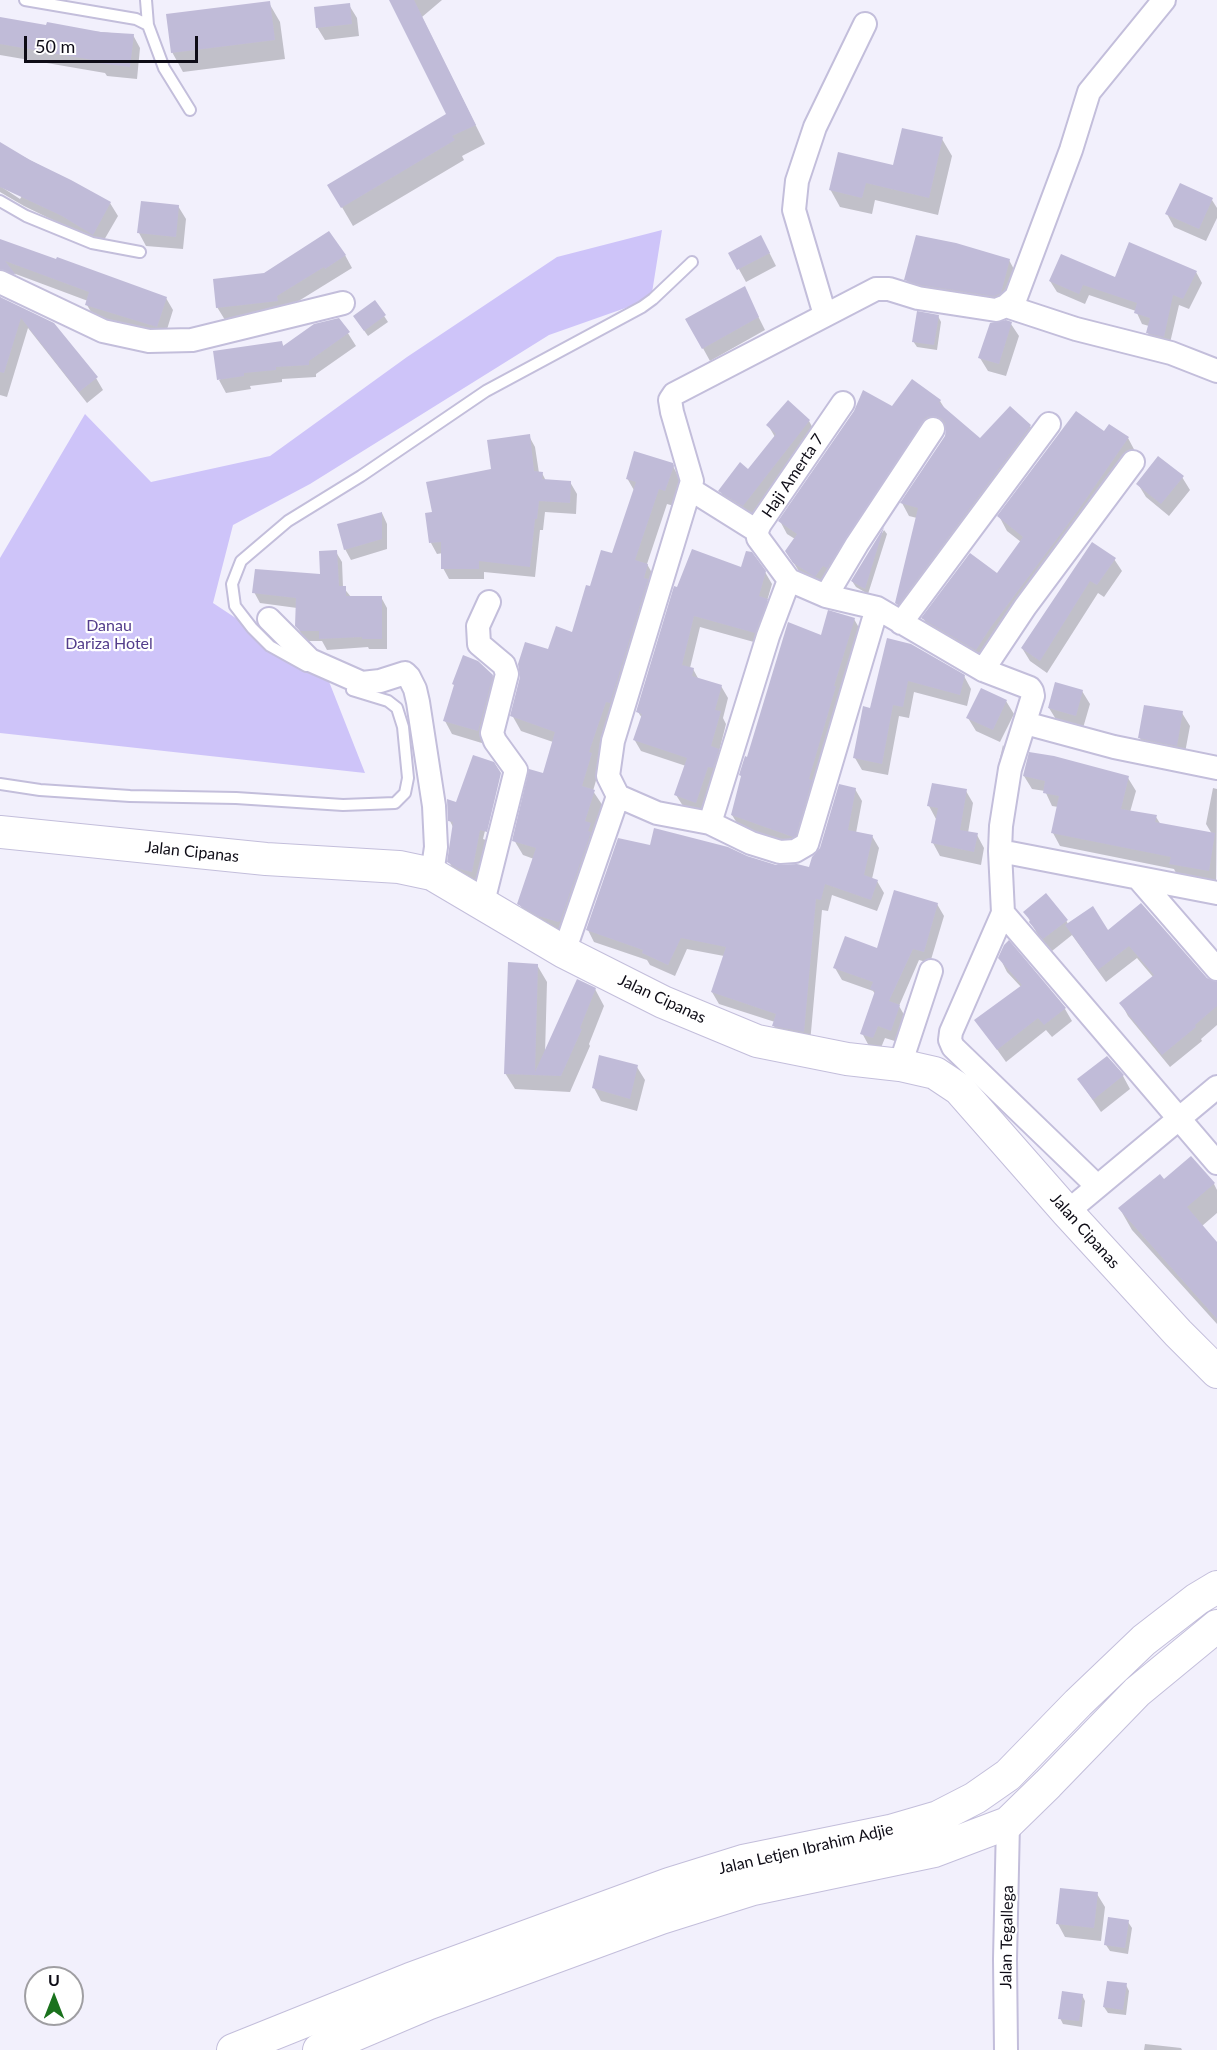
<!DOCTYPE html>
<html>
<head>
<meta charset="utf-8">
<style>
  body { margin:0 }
  #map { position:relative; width:1217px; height:2050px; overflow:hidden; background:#f2f0fc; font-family:Lato,sans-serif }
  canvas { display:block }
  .north { position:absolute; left:24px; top:1966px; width:60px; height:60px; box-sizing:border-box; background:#fff; border:2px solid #9f9ea2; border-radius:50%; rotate:0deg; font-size:16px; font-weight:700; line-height:24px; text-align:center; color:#0e0c16 }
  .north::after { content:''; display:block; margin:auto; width:21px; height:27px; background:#1a721d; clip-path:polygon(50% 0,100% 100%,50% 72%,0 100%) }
  .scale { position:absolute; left:24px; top:36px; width:174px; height:27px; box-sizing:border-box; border:3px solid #0e0c16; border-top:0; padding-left:8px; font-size:18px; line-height:21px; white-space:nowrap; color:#0e0c16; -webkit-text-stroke:4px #fff; paint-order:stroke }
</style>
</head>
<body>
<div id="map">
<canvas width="1217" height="2050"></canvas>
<div class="north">U</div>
<div class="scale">50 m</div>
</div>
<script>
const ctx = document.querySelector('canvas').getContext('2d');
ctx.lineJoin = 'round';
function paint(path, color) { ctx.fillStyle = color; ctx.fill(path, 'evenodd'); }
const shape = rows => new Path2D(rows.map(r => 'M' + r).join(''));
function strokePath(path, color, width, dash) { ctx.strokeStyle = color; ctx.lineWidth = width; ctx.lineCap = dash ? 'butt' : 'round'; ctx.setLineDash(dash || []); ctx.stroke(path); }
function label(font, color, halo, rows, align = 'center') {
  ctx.font = font + ' Lato,sans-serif'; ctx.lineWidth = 4.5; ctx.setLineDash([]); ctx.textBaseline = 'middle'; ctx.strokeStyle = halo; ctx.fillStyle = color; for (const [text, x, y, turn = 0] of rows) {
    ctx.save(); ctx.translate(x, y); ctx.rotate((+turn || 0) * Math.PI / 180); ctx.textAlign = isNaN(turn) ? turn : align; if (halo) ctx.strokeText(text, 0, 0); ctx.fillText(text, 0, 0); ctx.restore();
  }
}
paint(shape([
  [662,230,651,299,549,335,310,484,233,525,213,603,328,679,365,773,0,733,0,558,85,414,151,482,270,456,407,357,557,257]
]), '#cec4f9');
paint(shape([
  [391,0,442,0,422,17,485,144,462,156,464,160,353,226,329,185,448,114],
  [269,3,280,22,285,59,183,72,172,52],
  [349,5,357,18,359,36,325,40,317,27],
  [0,18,47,27,133,35,140,48,137,79,107,76,105,73,0,55],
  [942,139,952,156,938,215,875,200,872,214,840,207,830,189,895,167],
  [0,144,110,203,118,216,100,247,71,229,24,206,0,192,0,186,20,199,22,196,0,183],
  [1212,200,1217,208,1217,218,1206,241,1174,227,1167,214],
  [178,206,186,219,183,249,146,246,139,233],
  [0,240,166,298,173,310,164,339,94,317,87,305,88,301,13,273,20,285,0,283],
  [768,250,776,266,746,282,730,253],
  [345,255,352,268,284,310,284,314,225,320,217,307,264,274],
  [1009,260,1016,273,1002,309,913,292,906,279],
  [1196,272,1202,283,1189,309,1179,305,1169,347,1154,344,1148,333,1149,326,1142,324,1136,311,1089,295,1085,304,1057,292,1050,281,1116,279],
  [744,288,765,330,710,361,687,319],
  [0,297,96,378,103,390,87,403,28,328,7,397,0,395],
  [375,302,388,322,368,336,358,322],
  [938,316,941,322,937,350,917,347,913,341],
  [339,319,356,346,316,374,316,377,282,379,282,382,250,386,251,389,226,393,219,380,281,342,284,347],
  [1011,324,1019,336,1006,376,988,371,980,358],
  [940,401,945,409,980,441,1030,426,1038,439,904,616,897,603,917,518,909,516,902,503,946,437,948,430,941,428,823,588,802,576,786,551,795,539,787,534,780,521,893,408],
  [809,421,815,432,750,517,726,502,720,491,748,471,775,437,768,425],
  [1105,434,1128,438,1136,453,985,664,932,633,923,618,997,575,1021,542,1007,531,999,516],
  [529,436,535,447,539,473,542,473,546,481,570,482,577,494,576,514,545,512,543,530,540,530,535,577,484,572,484,579,449,579,443,568,443,553,437,554,431,543,434,513,492,470],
  [672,464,681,482,674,506,667,504,647,564,656,580,615,716,597,766,599,770,593,791,603,806,568,936,528,919,519,903,534,859,523,855,514,840,544,775,553,742,521,731,512,715,549,651,573,634,591,588,613,555,635,492,627,478],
  [1182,477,1190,490,1169,516,1146,497,1138,484],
  [382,513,387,524,387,549,351,560,345,549],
  [884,530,887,534,868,594,856,587,852,581],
  [1093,544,1114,559,1122,571,1104,597,1098,593,1047,673,1030,661,1022,648],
  [336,552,342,562,343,587,351,597,381,597,387,608,387,649,369,649,368,647,327,650,322,641,307,641,303,637,297,626,297,608,260,603,254,592,322,576],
  [742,569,765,572,772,584,767,601,773,611,761,644,700,627,690,668,693,669,699,680,721,686,728,698,723,718,726,724,719,752,725,762,703,813,683,806,676,795,686,766,641,751,634,739,642,718,638,712,675,588],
  [854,619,862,633,803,849,740,828,732,815,742,778,741,775,748,758,822,636],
  [888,640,964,676,971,689,967,706,914,692,909,718,899,716,888,775,862,770,855,758,871,709],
  [492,675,499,689,485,744,452,734,445,721],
  [1082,691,1090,704,1083,728,1057,721,1049,708],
  [1006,701,1014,714,1000,742,976,731,968,718],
  [1182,713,1190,726,1184,758,1147,751,1140,738],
  [1003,745,1010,758,1003,781,997,770],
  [499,774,483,839,486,840,502,777,508,787,479,884,457,875,449,862,453,827,450,821,457,804],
  [1024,776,1128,778,1136,791,1130,812,1156,817,1161,825,1212,834,1206,824,1213,788,1217,789,1216,883,1178,877,1174,869,1060,846,1053,833,1058,807,1052,806,1045,791,1032,789],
  [855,789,862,801,856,833,872,836,879,848,872,879,877,881,884,893,877,911,832,895,828,911,822,910,810,1043,781,1037,774,1026,775,1022,719,1004,712,992,724,956,687,949,675,976,650,965,647,960,594,942,588,930,651,847,746,857,776,866,810,869],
  [966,791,973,803,968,833,977,835,984,848,981,865,940,856,933,843,936,819,929,806],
  [937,904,944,916,930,963,919,960,899,1006,906,1018,898,1042,885,1038,880,1050,869,1046,862,1033,875,994,873,991,842,980,835,968,878,950],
  [1025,912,1066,920,1068,924,1108,933,1217,985,1217,1025,1201,1039,1202,1041,1170,1067,1128,1016,1121,1003,1153,977,1137,958,1106,982,1072,935,1052,951,1038,935],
  [1000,958,1065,1009,1072,1021,1052,1037,1046,1030,1006,1062,976,1020,1021,987,1007,972],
  [537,965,547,982,545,1054,595,989,604,1006,589,1044,590,1046,570,1092,515,1089,505,1073],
  [1107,1058,1123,1076,1130,1089,1101,1112,1079,1080],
  [637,1067,645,1080,637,1111,601,1101,594,1088],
  [1164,1181,1214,1184,1217,1190,1217,1213,1202,1226,1217,1244,1217,1324,1132,1230,1120,1209],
  [1097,1894,1105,1907,1101,1941,1065,1937,1058,1924],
  [1128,1922,1132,1928,1128,1954,1110,1951,1106,1945],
  [1126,1985,1129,1991,1126,2015,1108,2013,1104,2007],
  [1082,1995,1085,2001,1082,2027,1063,2024,1060,2018],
  [1145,2044,1181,2048,1182,2050,1144,2050]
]), '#0003');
paint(shape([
  [389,0,414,0,476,125,452,136,455,140,341,208,327,185,446,114],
  [270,1,275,40,171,53,166,14],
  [350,3,352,24,316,28,314,7],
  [0,17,46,25,47,22,101,32,134,34,130,67,98,63,98,61,0,44],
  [902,128,943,137,929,198,866,183,862,198,829,190,838,152,893,165],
  [0,142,30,160,71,180,111,202,93,235,62,216,0,187],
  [1180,183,1213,198,1199,229,1165,214],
  [141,201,179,205,176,237,137,233],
  [329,231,346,255,325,269,324,267,277,296,278,301,216,308,213,279,264,273],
  [761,235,770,253,737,270,728,253],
  [916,235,956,243,1010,259,1001,293,994,296,921,285,904,280],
  [0,239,56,259,57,257,167,297,157,327,85,305,89,292,5,261,16,275,0,269],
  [1129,242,1197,271,1183,299,1173,295,1164,337,1146,333,1150,318,1134,313,1137,303,1083,285,1079,294,1049,281,1061,254,1115,277],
  [745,286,759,317,702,349,685,319],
  [0,297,54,323,98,377,79,392,21,318,4,373,0,372],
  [375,300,386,315,364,331,353,316],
  [917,311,939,315,934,345,912,342],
  [339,318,350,332,309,361,309,365,276,367,276,370,244,373,244,376,217,380,213,351,282,341,283,346,314,324],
  [1006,320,1012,322,999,364,978,358,990,323],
  [912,379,941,400,939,403,980,438,1010,406,1031,425,898,605,895,603,918,508,900,503,945,436,946,429,945,422,941,418,933,416,926,417,922,422,827,568,823,566,815,577,793,563,785,551,797,534,778,521,854,411,863,390,892,406],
  [788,400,810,420,743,506,718,491,740,462,748,469,776,434,766,425],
  [1076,411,1104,431,1109,424,1129,437,1077,512,991,627,976,650,921,618,970,553,997,573,1023,537,997,516],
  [530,434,534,471,543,472,542,479,571,481,570,503,539,501,537,519,535,519,530,567,479,561,479,569,441,569,441,542,429,543,425,513,432,512,426,482,491,469,487,440],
  [634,451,673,463,674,466,665,491,659,489,635,560,648,564,644,578,648,579,610,703,606,702,589,752,592,753,582,786,595,790,585,821,591,823,588,831,591,832,560,921,558,922,538,916,517,904,536,848,512,841,529,769,543,773,555,732,510,716,520,677,518,664,525,642,548,649,556,626,572,632,586,585,590,586,601,550,612,553,636,482,626,479],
  [1158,456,1184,476,1161,504,1136,484],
  [382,512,382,539,344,550,337,524],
  [884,527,869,576,865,589,851,581],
  [1092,542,1116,558,1097,585,1090,581,1040,661,1021,648],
  [692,549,741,567,746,551,752,552,766,571,759,596,768,599,755,633,694,616,682,665,694,668,692,676,722,685,715,710,721,711,711,746,719,749,713,768,708,767,696,803,674,795,687,758,633,740,642,714,636,712,674,586,677,587],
  [337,550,339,586,346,586,346,596,382,596,382,639,362,639,362,637,319,639,319,631,300,631,295,626,296,598,252,593,255,569,320,574,319,551],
  [828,610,855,618,834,686,836,686,809,779,812,780,796,835,793,837,731,815,741,776,739,775,745,756,747,757,788,622,821,635],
  [887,638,911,644,965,675,960,695,908,681,903,707,893,705,882,764,853,758,863,706,870,708],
  [463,655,478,661,493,675,478,731,443,721,454,685,452,684],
  [1055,682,1083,690,1076,716,1048,708],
  [981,688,1007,700,993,730,966,718],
  [1144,705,1183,711,1177,746,1138,738],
  [1029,752,1054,756,1129,776,1121,809,1157,815,1155,822,1215,833,1209,871,1169,864,1171,857,1051,833,1059,796,1043,793,1045,781,1023,776],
  [473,755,494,762,501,773,487,832,480,830,472,872,459,869,447,862,453,822,448,821,447,799,456,802],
  [932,783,967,789,960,830,978,833,974,852,931,843,938,808,927,806],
  [839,784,856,788,848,830,873,835,864,875,878,880,871,900,825,884,821,900,816,899,804,1032,772,1026,776,1014,711,992,726,947,681,938,668,965,642,953,643,950,586,930,618,838,650,845,654,828,728,847,747,856,776,865,797,864,809,867,812,857,820,848],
  [894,890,938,903,924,952,913,949,889,1001,900,1005,891,1031,878,1026,873,1038,860,1034,875,991,870,989,873,982,833,968,845,936,877,948],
  [1046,893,1068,920,1043,939,1029,922,1030,920,1023,912],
  [1141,903,1207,978,1217,982,1217,1006,1195,1025,1196,1027,1162,1055,1119,1003,1154,975,1129,946,1098,970,1065,925,1093,906,1108,930],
  [1009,940,1066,1008,1044,1025,1038,1018,997,1050,974,1020,1022,985,998,958,1004,945],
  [508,962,538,964,535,1072,577,979,596,988,580,1028,582,1029,561,1076,504,1074],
  [599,1055,638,1065,630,1099,592,1088],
  [1107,1056,1124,1075,1093,1100,1077,1079],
  [1191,1156,1215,1183,1187,1207,1217,1242,1217,1319,1118,1208,1160,1174,1164,1179],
  [1060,1888,1098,1892,1094,1928,1056,1924],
  [1108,1917,1129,1920,1125,1948,1104,1945],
  [1107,1981,1127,1983,1123,2010,1103,2007],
  [1062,1991,1083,1994,1079,2021,1058,2019]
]), '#c0bbd8');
const lane = shape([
  [25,0,136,19,148,25,164,68,190,110],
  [146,0,148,25],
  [0,201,26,216,92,243,140,252],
  [306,666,270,646,252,628,235,606,232,584,241,561,288,521,361,476,486,391,642,307,653,299,692,262],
  [0,784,40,790,130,796,236,798,343,805,395,803,405,793,408,778,403,727,397,708,388,701,352,690]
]);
const street = shape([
  [0,282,103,331,149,341,192,340,343,303],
  [1006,306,1076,329,1171,353,1217,371],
  [825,315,794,210,797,181,815,127,865,24],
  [690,489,757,531],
  [789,580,826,596,857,544,933,429],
  [789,580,758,538,757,531,760,524,843,403],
  [826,596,877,608,983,670,1030,688,1032,691,1033,696,1010,769,1001,826,1000,851,1003,913,951,1032,950,1040,953,1047,1097,1186],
  [269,619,310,660,362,683,380,681,405,673,409,677,415,689,418,702,434,806,436,847,432,874],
  [901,623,1049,424],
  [983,670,1025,607,1133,462],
  [1025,723,1114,747,1217,768],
  [618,796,657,813,710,823,768,636,789,580],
  [710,823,751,843,780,852,795,851,807,844,877,608],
  [1000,851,1217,893],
  [1138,878,1217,969],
  [483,902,516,770,495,741,492,733,507,674,504,665,479,644,478,626,489,602],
  [1003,913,1217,1163],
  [564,952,618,796,608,776,613,741,692,481,672,412,670,400,674,394,876,289,889,289,918,298,996,310,1006,306,1016,297,1071,150,1089,92,1164,0],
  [900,1065,931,971],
  [1067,1212,1217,1087],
  [1006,2050,1005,1959,1008,1823]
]);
const secondary = shape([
  [0,832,266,859,399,867,432,874,564,952,663,1002,757,1041,847,1059,900,1065,935,1073,959,1089,1067,1212,1178,1333,1217,1372],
  [233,2050,410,1979,669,1884,743,1861,890,1831,938,1817,975,1798,1008,1775,1078,1703,1144,1640,1197,1599,1217,1587],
  [319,2050,427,2004,661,1918,753,1889,934,1851,1008,1823,1048,1784,1137,1692,1217,1626]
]);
strokePath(lane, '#c3bedb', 14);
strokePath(street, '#c3bedb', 26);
strokePath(secondary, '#c3bedb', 34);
strokePath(lane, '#fff', 10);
strokePath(street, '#fff', 22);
strokePath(secondary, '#fff', 32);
label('16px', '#0e0c16', '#fff', [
  ["Haji Amerta 7",793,476,-56],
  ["Jalan Cipanas",192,852,6],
  ["Jalan Cipanas",662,999,25],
  ["Jalan Cipanas",1085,1231,48],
  ["Jalan Letjen Ibrahim Adjie",806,1849,-13],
  ["Jalan Tegallega",1007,1937,-89]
]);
label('16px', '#533d8b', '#fff', [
  ["Danau",109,626],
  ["Dariza Hotel",109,644]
]);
</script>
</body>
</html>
